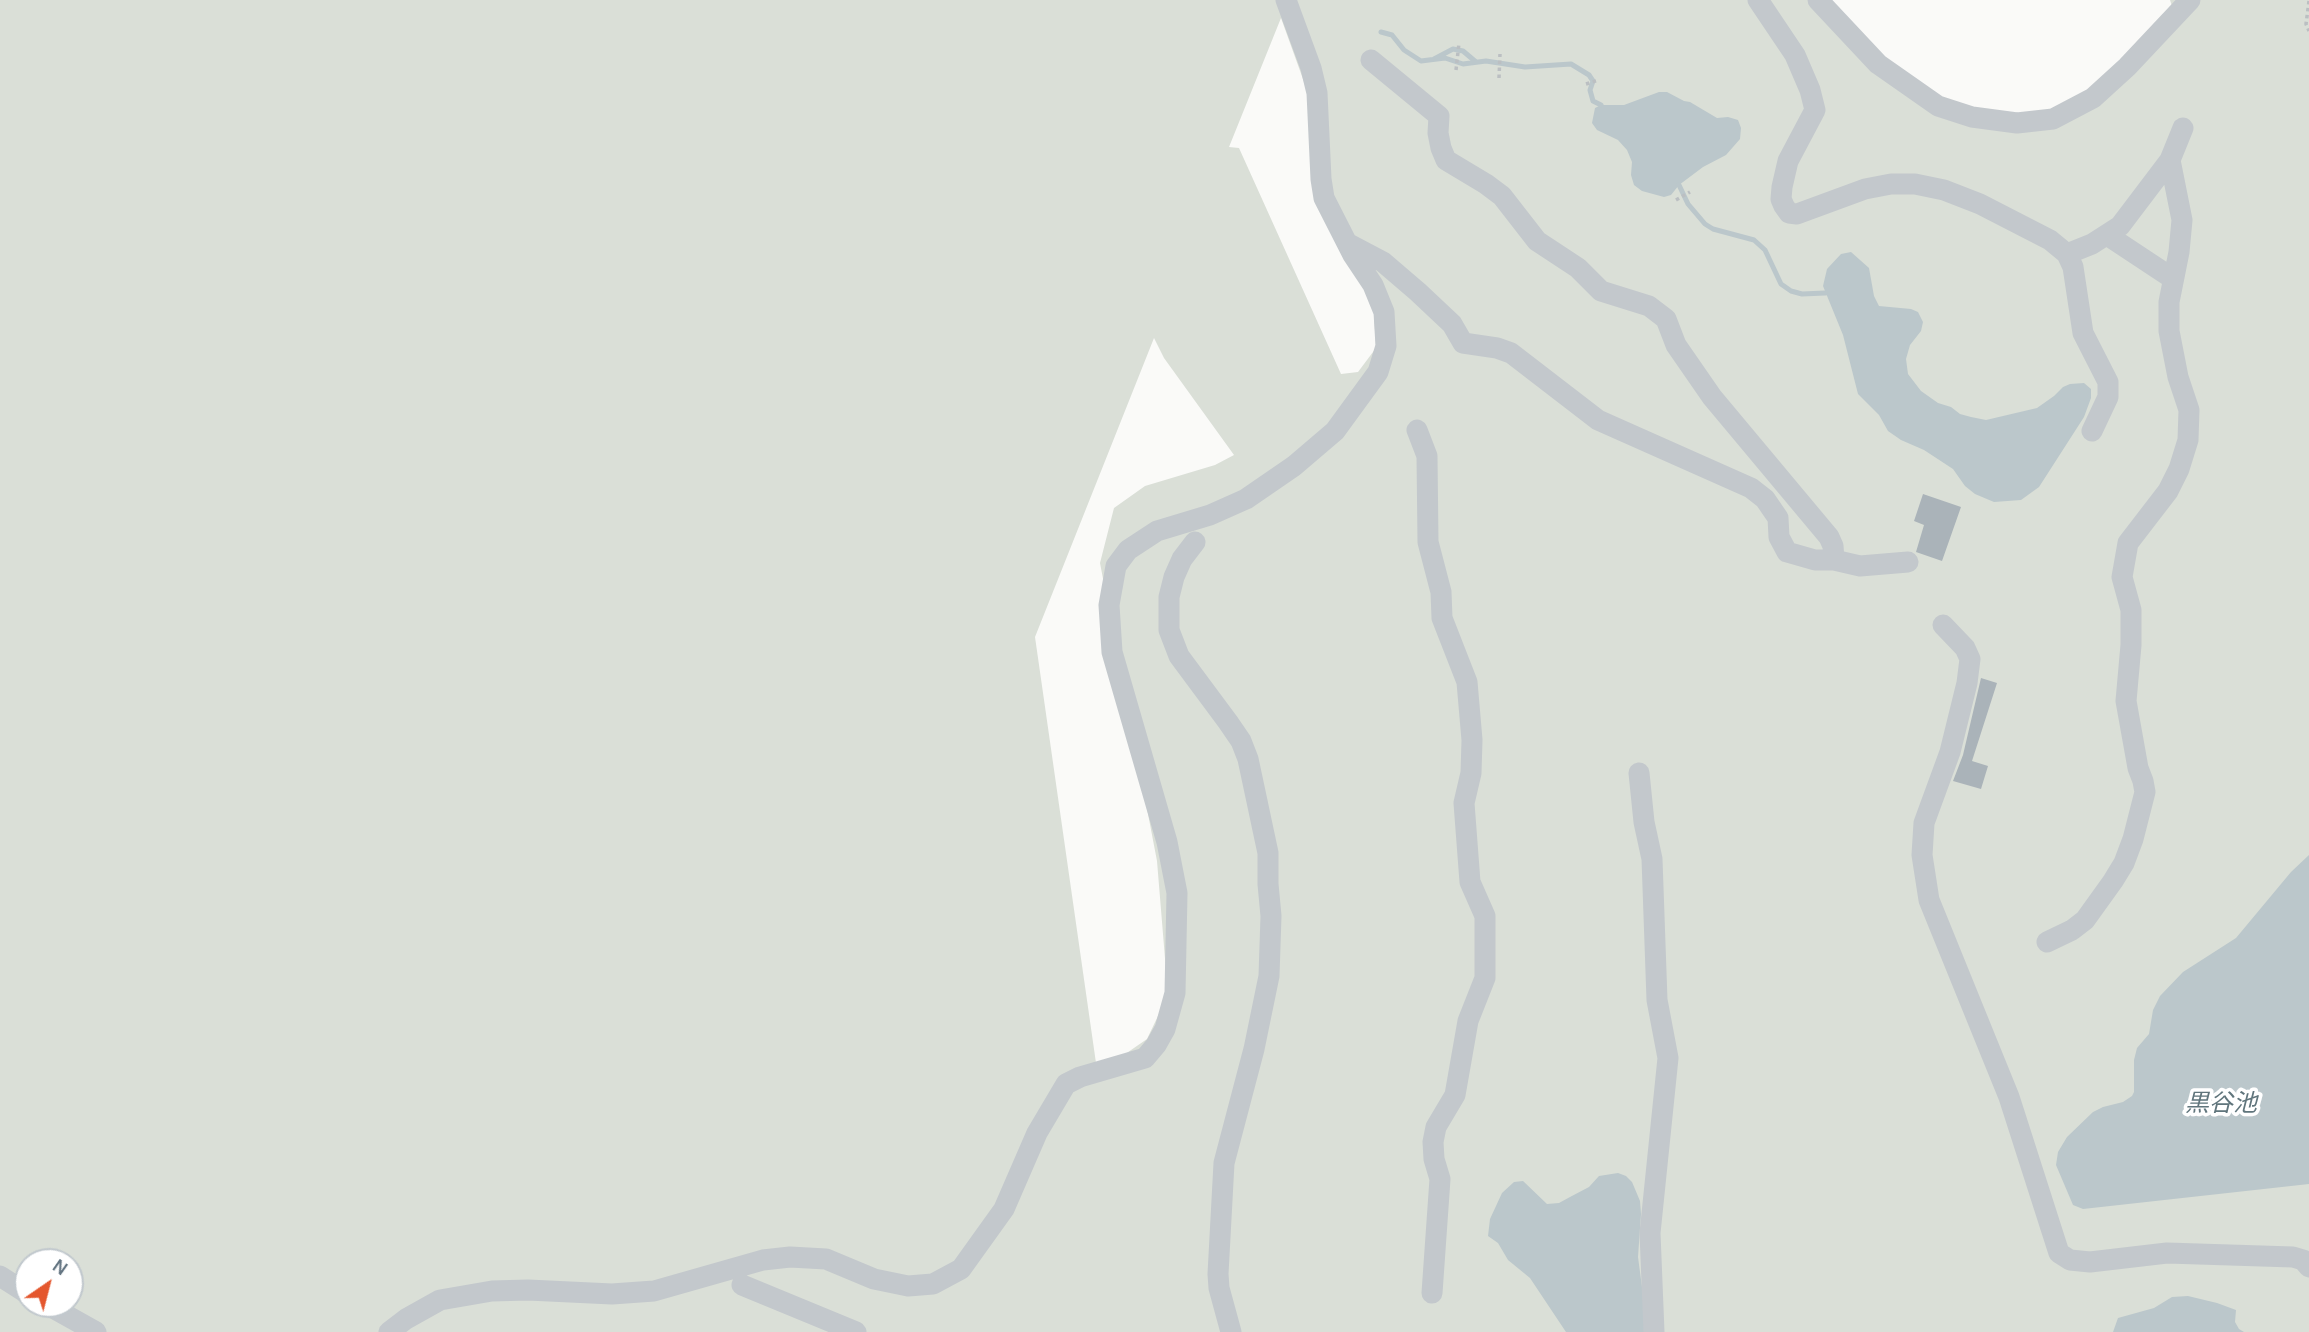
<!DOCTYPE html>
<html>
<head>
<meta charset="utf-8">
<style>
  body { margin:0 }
  #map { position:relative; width:2309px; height:1332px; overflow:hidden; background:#fafaf8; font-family:Karla,sans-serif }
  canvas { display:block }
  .north { position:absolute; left:14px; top:1248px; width:70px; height:70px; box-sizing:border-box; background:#fff; border:2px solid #c1c8cd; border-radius:50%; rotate:35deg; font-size:19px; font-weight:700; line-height:28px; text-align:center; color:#657683 }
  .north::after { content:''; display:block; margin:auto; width:24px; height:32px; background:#e4572e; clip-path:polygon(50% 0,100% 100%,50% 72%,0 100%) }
</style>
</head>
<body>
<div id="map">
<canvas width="2309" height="1332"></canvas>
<div class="north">N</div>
</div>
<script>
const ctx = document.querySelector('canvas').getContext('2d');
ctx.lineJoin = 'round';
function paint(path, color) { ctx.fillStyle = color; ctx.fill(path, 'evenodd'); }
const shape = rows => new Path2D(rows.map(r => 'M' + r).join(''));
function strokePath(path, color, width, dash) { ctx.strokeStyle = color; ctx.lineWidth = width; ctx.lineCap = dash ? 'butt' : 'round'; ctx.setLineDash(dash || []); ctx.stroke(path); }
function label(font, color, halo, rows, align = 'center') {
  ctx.font = font + ' Karla,"Noto Sans JP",sans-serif'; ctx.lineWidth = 7; ctx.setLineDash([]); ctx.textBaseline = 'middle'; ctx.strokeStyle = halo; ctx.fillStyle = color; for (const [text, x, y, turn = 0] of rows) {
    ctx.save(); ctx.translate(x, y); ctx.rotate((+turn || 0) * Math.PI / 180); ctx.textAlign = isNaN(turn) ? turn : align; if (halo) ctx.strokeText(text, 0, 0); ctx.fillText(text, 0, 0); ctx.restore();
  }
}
paint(shape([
  [0,0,1824,0,1874,68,1991,126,2089,110,2176,19,2170,0,2309,0,2309,1332,0,1332],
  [1281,18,1308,93,1332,227,1373,299,1376,348,1358,372,1341,374,1239,148,1229,147],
  [1154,338,1164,358,1234,455,1215,465,1145,486,1114,508,1100,563,1157,861,1168,995,1147,1039,1118,1059,1098,1077,1035,637],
  [28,1262,70,1262,70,1304,28,1304]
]), '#dadfd7');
paint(shape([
  [1659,92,1667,92,1684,101,1690,102,1717,118,1728,117,1738,120,1741,128,1740,139,1726,155,1703,167,1679,185,1671,195,1664,197,1642,191,1634,185,1631,175,1632,162,1627,150,1618,140,1597,130,1592,123,1595,108,1601,105,1624,105],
  [1851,252,1869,268,1874,296,1879,306,1911,309,1918,312,1923,322,1921,331,1910,345,1906,359,1908,374,1921,391,1938,403,1951,407,1960,414,1971,417,1986,420,2037,408,2054,396,2063,387,2070,384,2084,383,2091,389,2091,398,2084,417,2039,487,2021,500,1994,502,1975,494,1965,486,1953,469,1924,450,1901,440,1888,431,1879,415,1858,394,1843,335,1823,286,1827,269,1841,254],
  [2309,855,2309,1184,2083,1209,2073,1205,2056,1165,2058,1152,2067,1137,2093,1112,2103,1107,2123,1102,2132,1096,2134,1092,2134,1060,2137,1048,2149,1034,2153,1010,2160,996,2183,972,2236,938,2291,872],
  [1618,1173,1626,1176,1632,1182,1640,1201,1641,1214,1638,1257,1648,1332,1566,1332,1530,1278,1508,1260,1498,1243,1488,1236,1490,1219,1502,1193,1514,1182,1523,1181,1547,1204,1559,1203,1570,1197,1589,1187,1599,1176],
  [2188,1296,2217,1303,2236,1310,2235,1322,2239,1329,2244,1332,2113,1332,2118,1318,2154,1308,2172,1297]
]), '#bbc7cb');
strokePath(shape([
  [1381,32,1392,35,1404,50,1421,61,1445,58,1463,64,1486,61,1525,67,1571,64,1589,75,1593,81,1590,90,1593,101,1601,105],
  [1434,59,1453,49,1463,51,1476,62],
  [1679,185,1688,204,1705,224,1713,229,1754,240,1765,250,1781,284,1791,291,1802,294,1825,293]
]), '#bbc7cb', 5);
paint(shape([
  [1923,494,1961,507,1942,561,1916,552,1924,525,1914,521],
  [1981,678,1997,683,1972,761,1988,766,1981,789,1953,781,1963,755]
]), '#aab3b9');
strokePath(shape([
  [2309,1,2306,24,2309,31],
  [1456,70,1459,43],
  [1499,78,1500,54],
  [1586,84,1599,80],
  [1676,200,1690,192]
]), '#bbbfc2', 3.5, [3.5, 3.5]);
strokePath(shape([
  [1758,0,1795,55,1810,90,1815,110,1788,161,1782,187,1781,199,1784,206,1789,213,1797,214,1865,189,1891,184,1915,184,1944,190,1980,204,2050,240,2067,254,2073,267,2083,333,2108,382,2108,397,2092,431],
  [1818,0,1878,64,1938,106,1972,117,2017,123,2053,119,2093,98,2127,67,2190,0],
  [1371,60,1439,116,1438,133,1441,148,1446,160,1486,184,1502,196,1537,241,1578,268,1601,291,1649,306,1666,319,1676,345,1712,397,1829,537,1833,546,1834,560],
  [2107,235,2172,278],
  [1347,243,1383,262,1418,292,1452,324,1463,343,1497,348,1511,353,1598,420,1751,488,1765,499,1778,518,1779,537,1787,552,1815,560,1834,560,1860,566,1908,562],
  [2067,254,2092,244,2120,226,2170,160,2183,128],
  [1417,430,1427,456,1428,542,1441,592,1442,618,1467,682,1472,740,1471,773,1464,803,1470,882,1485,916,1485,978,1468,1021,1455,1095,1436,1127,1433,1142,1434,1159,1440,1179,1432,1293],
  [1195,542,1182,559,1174,577,1169,597,1169,630,1179,656,1228,722,1241,741,1248,759,1268,853,1268,884,1271,916,1269,976,1254,1049,1224,1163,1218,1274,1219,1288,1231,1332],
  [1943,625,1965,648,1970,659,1967,683,1950,752,1924,823,1922,855,1929,900,2009,1097,2059,1253,2070,1260,2090,1262,2167,1253,2293,1257,2303,1260,2309,1267],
  [1639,773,1644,822,1652,859,1657,1000,1668,1058,1650,1233,1654,1332],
  [2047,942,2072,930,2085,920,2113,881,2124,863,2133,839,2145,792,2143,781,2138,768,2126,701,2131,645,2131,610,2122,577,2128,543,2168,491,2179,469,2188,440,2189,410,2178,377,2169,331,2169,302,2179,252,2182,220,2170,160],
  [0,1276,28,1294],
  [742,1285,856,1332],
  [46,1304,96,1332],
  [389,1332,406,1319,440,1300,492,1291,528,1290,612,1294,654,1291,763,1260,790,1257,826,1259,874,1279,908,1286,933,1284,961,1269,1004,1209,1037,1133,1066,1084,1080,1077,1145,1058,1156,1045,1165,1029,1175,993,1177,893,1167,842,1112,652,1109,605,1116,566,1128,550,1157,531,1210,515,1246,499,1294,466,1335,431,1378,372,1386,346,1384,312,1373,285,1353,255,1324,198,1321,179,1317,93,1311,68,1286,0]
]), '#c3c8cc', 21);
label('italic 24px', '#60757c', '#fff', [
  ["黒谷池",2221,1104]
]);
</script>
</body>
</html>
